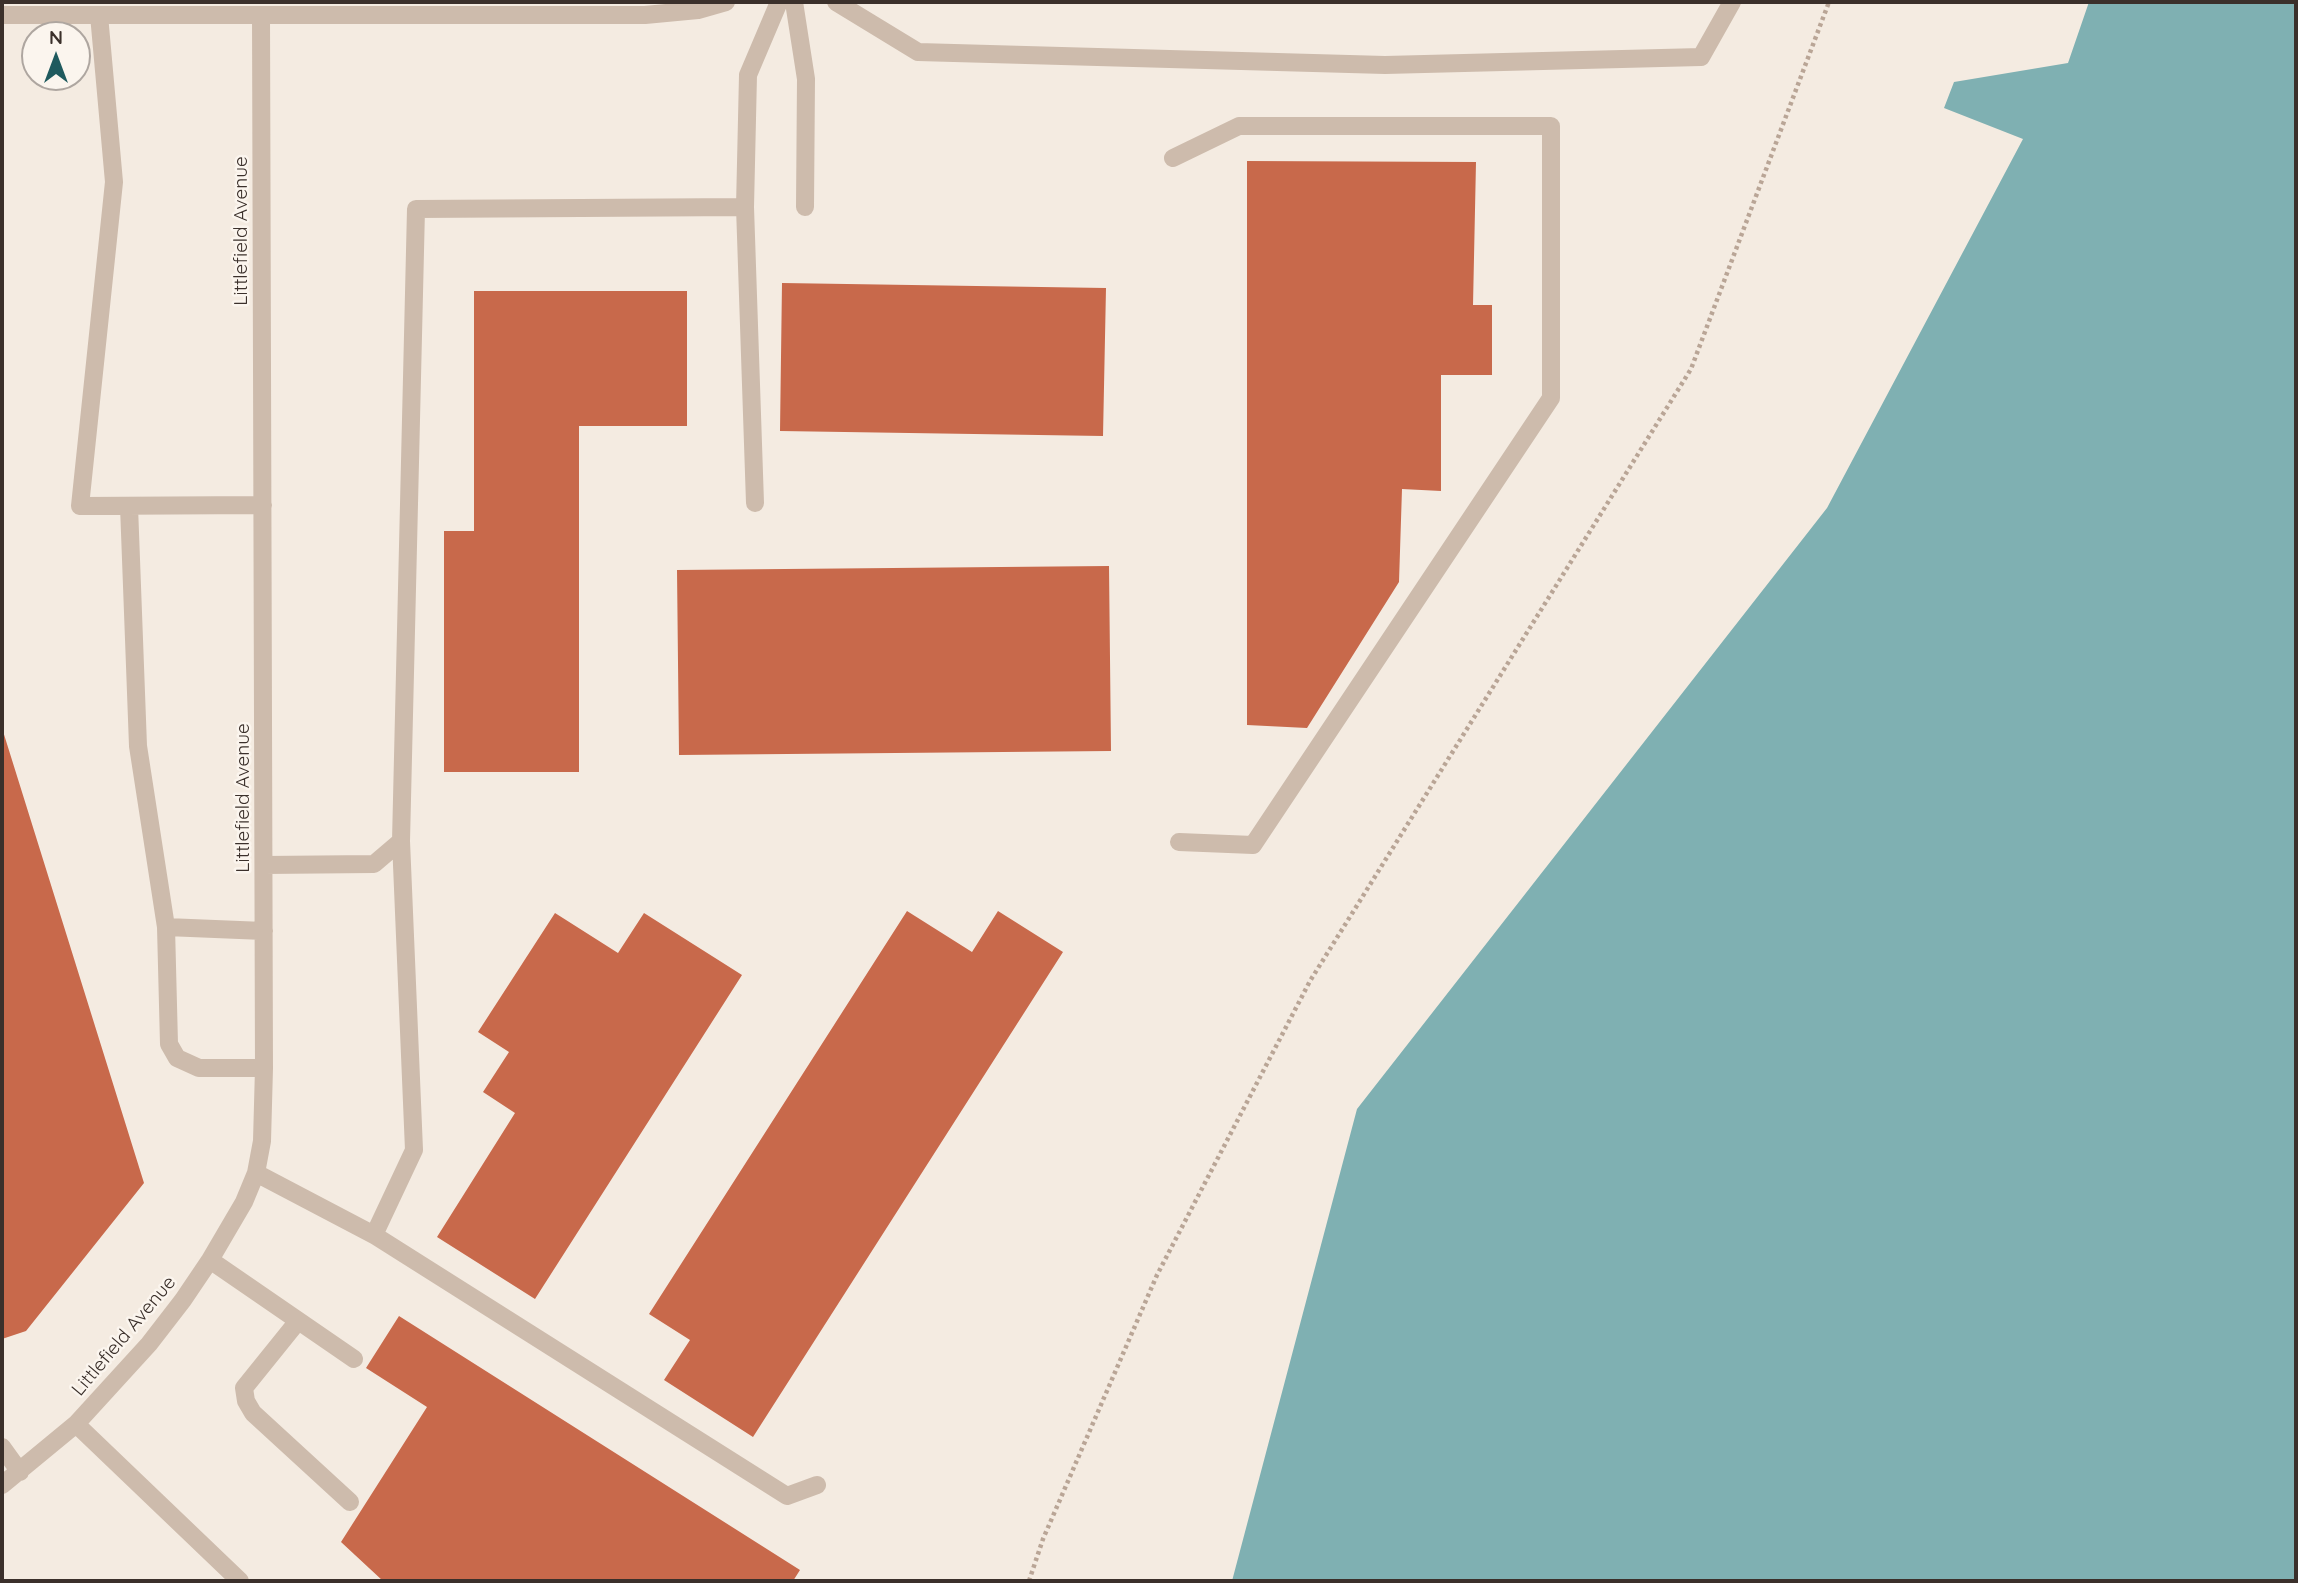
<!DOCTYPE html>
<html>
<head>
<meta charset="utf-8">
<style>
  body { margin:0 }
  #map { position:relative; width:2298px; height:1583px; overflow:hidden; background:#f4ebe1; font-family:Quicksand,sans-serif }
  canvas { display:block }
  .frame { position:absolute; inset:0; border:4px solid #3b302b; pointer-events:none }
  .north { position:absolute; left:21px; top:21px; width:70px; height:70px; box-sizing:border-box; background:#fbf5ee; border:2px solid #aea6a0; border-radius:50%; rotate:0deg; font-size:19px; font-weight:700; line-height:28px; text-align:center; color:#3b302b }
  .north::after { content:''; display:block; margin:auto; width:24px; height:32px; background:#1f5a5e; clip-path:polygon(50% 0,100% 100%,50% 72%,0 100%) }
</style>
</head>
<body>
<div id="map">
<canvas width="2298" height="1583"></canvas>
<div class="frame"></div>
<div class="north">N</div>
</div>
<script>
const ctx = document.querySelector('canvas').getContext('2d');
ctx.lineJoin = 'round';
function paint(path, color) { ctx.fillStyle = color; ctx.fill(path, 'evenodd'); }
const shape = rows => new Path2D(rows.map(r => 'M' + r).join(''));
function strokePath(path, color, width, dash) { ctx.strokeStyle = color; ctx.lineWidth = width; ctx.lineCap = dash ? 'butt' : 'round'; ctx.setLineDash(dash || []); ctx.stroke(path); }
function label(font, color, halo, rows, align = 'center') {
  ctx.font = font + ' Quicksand,sans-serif'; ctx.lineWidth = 5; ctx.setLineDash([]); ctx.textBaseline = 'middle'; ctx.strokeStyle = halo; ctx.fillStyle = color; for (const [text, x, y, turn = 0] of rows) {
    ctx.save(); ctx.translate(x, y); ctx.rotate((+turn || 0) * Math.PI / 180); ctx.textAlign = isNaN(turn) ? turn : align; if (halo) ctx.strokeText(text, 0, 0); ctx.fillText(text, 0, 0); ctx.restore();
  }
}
paint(shape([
  [2089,2,2296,2,2296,1581,1232,1581,1357,1109,1827,508,2023,139,1944,108,1954,82,2068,63]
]), '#7fb0b2');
paint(shape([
  [1247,161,1476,162,1473,305,1492,305,1492,375,1441,375,1441,491,1402,489,1399,582,1307,728,1247,725],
  [782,283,1106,288,1103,436,780,431],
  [474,291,687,291,687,426,579,426,579,772,444,772,444,531,474,531],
  [1109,566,1111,751,679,755,677,570],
  [2,728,144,1183,26,1331,2,1339],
  [907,911,972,952,998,911,1063,952,753,1437,664,1380,690,1340,649,1314],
  [555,913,618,953,644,913,742,975,535,1299,437,1237,515,1113,483,1092,509,1052,478,1032],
  [399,1316,800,1570,793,1581,383,1581,341,1542,427,1407,366,1368]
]), '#c8694b');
strokePath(shape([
  [1029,1581,1043,1539,1157,1275,1310,981,1691,369,1829,2]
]), '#b9a596', 4.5, [3.5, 3.5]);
strokePath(shape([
  [794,2,806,79,805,207],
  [836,2,918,52,1385,65,1701,57,1732,2],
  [2,15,645,15,698,10,726,2],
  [99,15,114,182,80,506,263,505],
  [1173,158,1239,126,1551,126,1551,398,1253,845,1179,842],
  [755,503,745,207,748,75,779,2],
  [129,506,138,746,166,927,169,1044,177,1058,199,1068,264,1068],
  [264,865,374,864,401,841],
  [166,927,264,931],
  [256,1173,374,1235,787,1496,817,1485],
  [374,1235,414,1150,401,841,416,209,745,207],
  [210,1260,354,1359],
  [298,1321,244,1388,246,1401,253,1413,350,1502],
  [76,1424,240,1581],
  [2,1447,20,1472],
  [2,1485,76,1424,149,1344,183,1300,210,1260,244,1202,256,1173,262,1141,264,1068,261,15]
]), '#cdbbac', 18);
label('19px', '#3b302b', '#fbf5ee', [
  ["Littlefield Avenue",241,231,-90],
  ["Littlefield Avenue",243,798,-90],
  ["Littlefield Avenue",124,1336,-50]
]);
</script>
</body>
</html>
